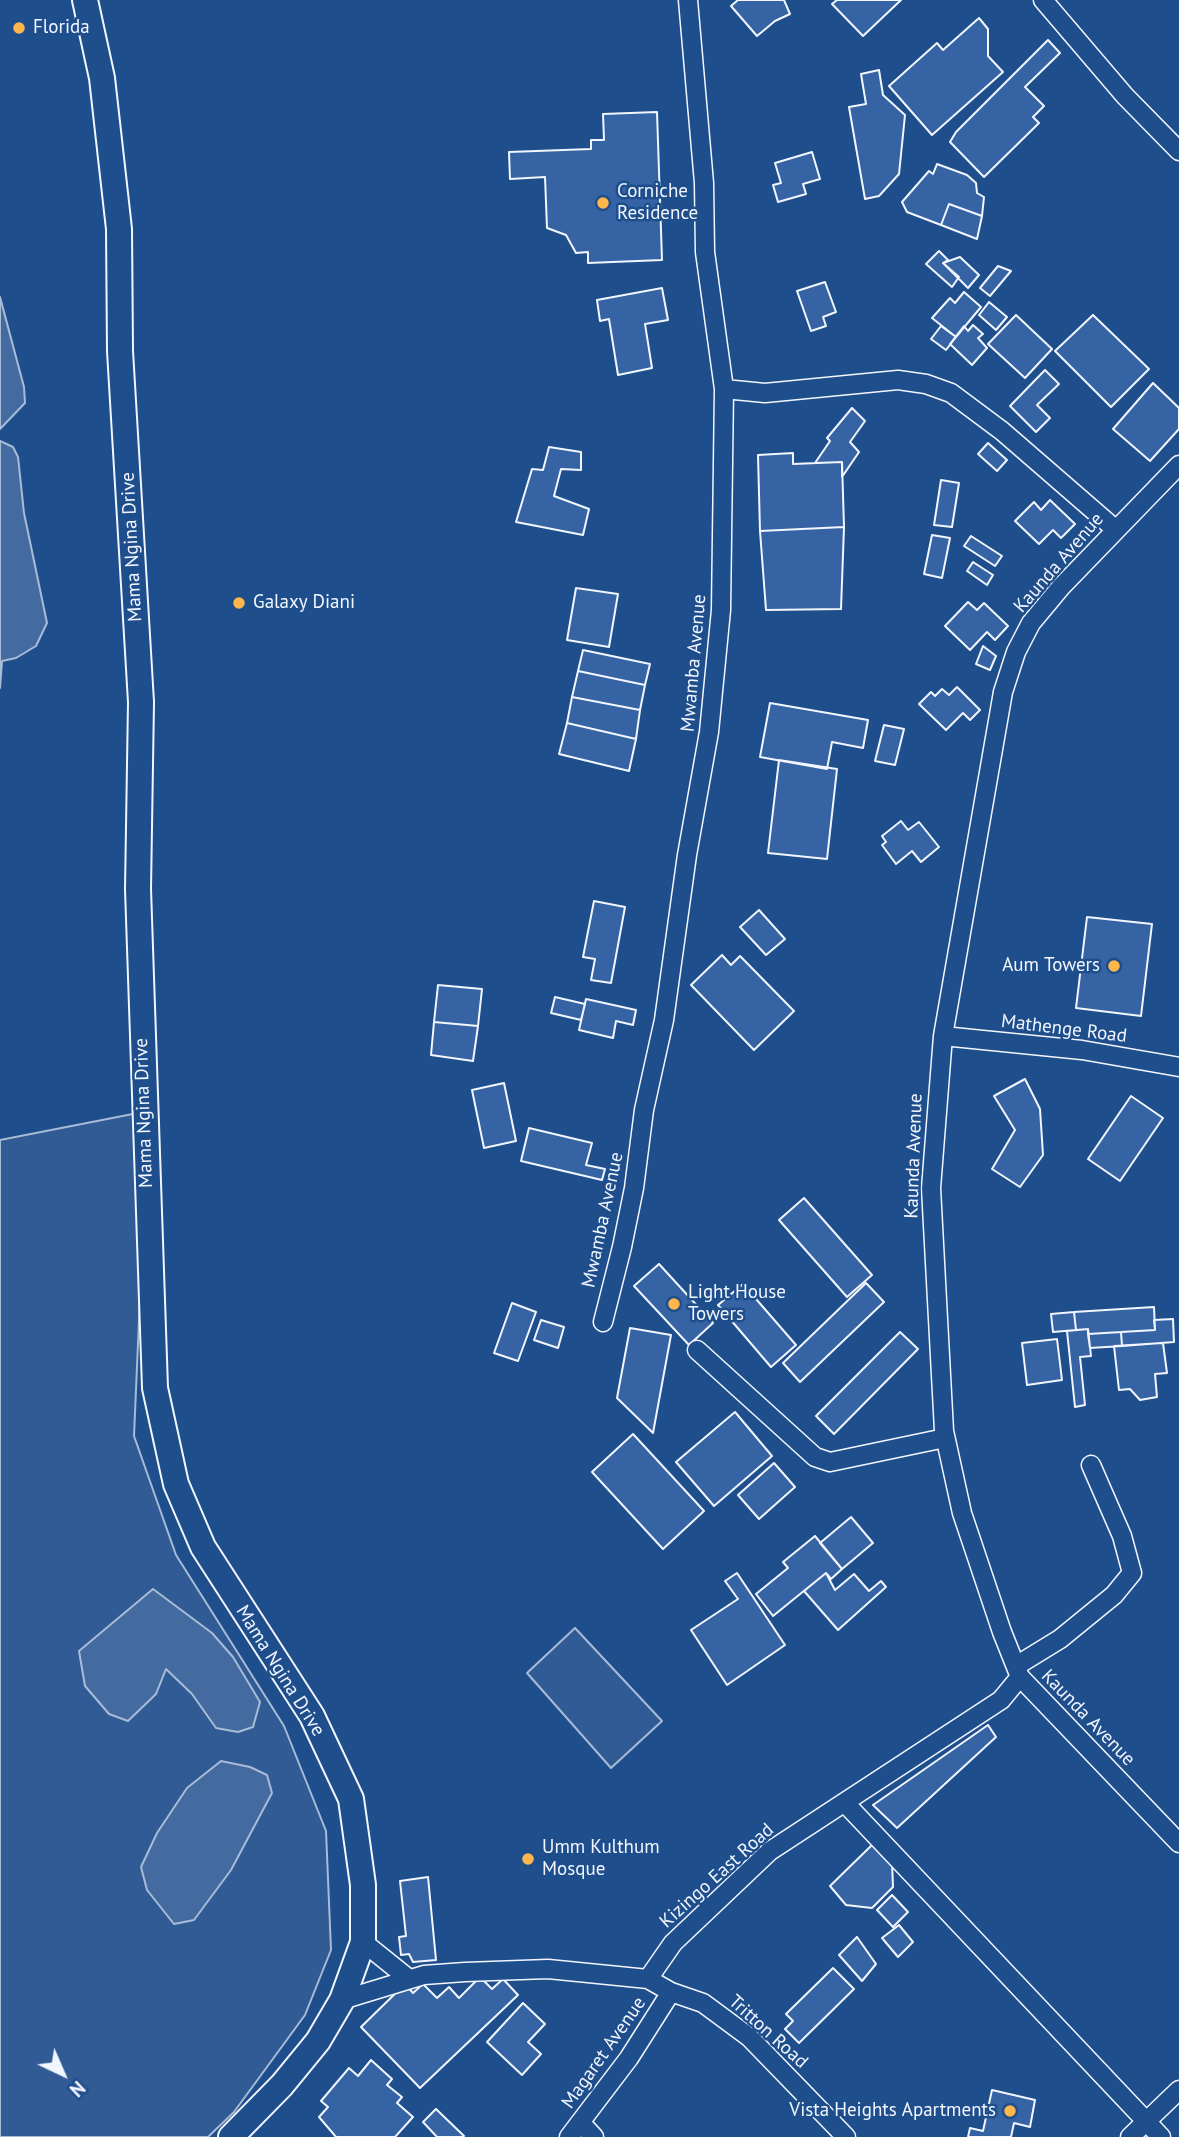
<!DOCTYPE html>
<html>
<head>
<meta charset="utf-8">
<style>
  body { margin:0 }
  #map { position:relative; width:1179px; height:2137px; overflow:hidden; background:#1f4e8c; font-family:"PT Sans",sans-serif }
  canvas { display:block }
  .north { position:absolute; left:28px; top:2039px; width:70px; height:70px; -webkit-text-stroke:5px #1f4e8c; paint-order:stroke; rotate:136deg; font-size:19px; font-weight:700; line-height:28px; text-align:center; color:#f2f6ff }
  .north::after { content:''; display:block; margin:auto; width:24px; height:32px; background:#f2f6ff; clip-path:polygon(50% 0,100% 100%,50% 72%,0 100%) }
</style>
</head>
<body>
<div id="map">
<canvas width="1179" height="2137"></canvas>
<div class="north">N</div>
</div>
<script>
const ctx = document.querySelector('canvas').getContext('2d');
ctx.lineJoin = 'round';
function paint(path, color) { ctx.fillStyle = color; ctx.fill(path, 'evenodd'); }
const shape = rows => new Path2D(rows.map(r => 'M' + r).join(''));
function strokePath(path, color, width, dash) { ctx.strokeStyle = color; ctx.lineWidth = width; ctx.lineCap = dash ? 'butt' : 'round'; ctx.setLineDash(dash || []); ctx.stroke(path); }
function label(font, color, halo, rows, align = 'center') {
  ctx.font = font + ' "PT Sans",sans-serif'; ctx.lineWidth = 5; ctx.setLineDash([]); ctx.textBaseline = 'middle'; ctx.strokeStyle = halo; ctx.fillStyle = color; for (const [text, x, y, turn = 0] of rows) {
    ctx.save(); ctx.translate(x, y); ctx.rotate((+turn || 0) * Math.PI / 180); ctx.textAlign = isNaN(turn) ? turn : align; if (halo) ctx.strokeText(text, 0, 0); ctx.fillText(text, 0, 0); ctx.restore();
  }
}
const built = shape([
  [148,1111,134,1436,176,1555,284,1726,326,1831,331,1950,305,2015,234,2112,208,2137,0,2137,0,1140,148,1111],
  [575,1628,662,1721,611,1768,527,1673,575,1628]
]);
paint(built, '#305b95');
strokePath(built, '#a8bbd7', 2);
const water = shape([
  [0,297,24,387,25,403,0,429,0,297],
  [0,441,13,447,18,457,24,513,47,623,36,646,16,658,2,661,0,688,0,441],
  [153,1589,212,1633,233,1657,260,1702,253,1727,238,1732,216,1728,192,1694,166,1669,156,1694,128,1721,109,1714,85,1686,79,1651,153,1589],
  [221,1761,250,1767,267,1775,272,1793,231,1870,194,1920,174,1924,147,1890,141,1867,157,1833,187,1788,221,1761]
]);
paint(water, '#446ba0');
strokePath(water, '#a8bbd7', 2);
const building = shape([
  [738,0,784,0,790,14,775,21,757,36,731,6,738,0],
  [837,0,901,0,863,36,832,4,837,0],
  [979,18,988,29,988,56,1003,72,932,135,889,86,937,43,943,50,979,18],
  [1048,40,1060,53,1025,87,1044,106,1033,117,1039,123,984,177,950,142,956,132,1048,40],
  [879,70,883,95,905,115,899,174,879,196,865,199,849,107,866,104,861,74,879,70],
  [657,112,662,260,588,263,588,252,576,253,566,235,547,228,545,177,510,179,509,152,591,149,591,140,604,140,603,114,657,112],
  [812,152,820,179,803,184,806,194,778,202,773,185,781,183,775,163,812,152],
  [937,164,967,175,976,183,977,193,984,197,982,216,949,204,941,225,907,212,902,202,929,171,933,174,937,164],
  [949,204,982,216,977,239,941,225,949,204],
  [939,251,948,260,943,263,959,277,952,287,926,264,939,251],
  [960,257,979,275,968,288,943,263,960,257],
  [998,266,1011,271,990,296,980,288,998,266],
  [825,282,836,312,823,317,826,326,811,331,797,291,825,282],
  [662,288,668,320,645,324,652,368,618,375,609,319,600,321,597,300,662,288],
  [964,292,981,307,956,337,932,318,950,298,955,303,964,292],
  [989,302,1007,317,996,330,979,315,989,302],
  [1016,315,1052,349,1025,378,988,344,1016,315],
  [1093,315,1149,369,1111,407,1055,351,1093,315],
  [973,325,983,334,978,338,987,348,972,365,950,344,964,326,968,331,973,325],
  [941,326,956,337,946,350,931,339,941,326],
  [1045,370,1059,384,1037,405,1050,418,1036,432,1010,406,1045,370],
  [1153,383,1179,408,1179,429,1150,461,1113,429,1153,383],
  [852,408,865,421,850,442,859,452,842,477,842,462,815,463,830,441,827,438,852,408],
  [988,443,1007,460,997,471,978,454,988,443],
  [549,447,581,452,581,470,561,469,554,496,589,509,583,535,516,522,532,469,543,470,549,447],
  [793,453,793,464,842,462,844,527,760,531,758,455,793,453],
  [941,480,959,483,952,527,934,525,941,480],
  [1050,500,1075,524,1061,538,1053,530,1039,544,1015,521,1034,502,1041,510,1050,500],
  [844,527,841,609,766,610,760,531,844,527],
  [932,535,950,538,942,578,924,574,932,535],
  [971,536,1002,556,995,566,964,546,971,536],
  [973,562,993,575,987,585,967,571,973,562],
  [576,588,618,594,609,647,567,640,576,588],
  [968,602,977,610,984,603,1008,626,995,640,987,632,970,650,945,626,968,602],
  [983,646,996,656,990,670,976,664,983,646],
  [583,650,650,664,645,685,578,671,583,650],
  [578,671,645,685,640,710,572,697,578,671],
  [957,687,980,710,970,720,963,713,946,730,919,704,931,692,935,696,942,689,949,695,957,687],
  [572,697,640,710,636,739,567,723,572,697],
  [770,703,868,720,863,748,832,742,827,769,760,757,770,703],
  [567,723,636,739,629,771,559,754,567,723],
  [884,725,904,729,895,765,875,761,884,725],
  [779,760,837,769,827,859,768,853,779,760],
  [901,821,908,830,919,822,939,847,921,862,912,851,896,864,882,845,886,842,882,836,901,821],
  [594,901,625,907,611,983,591,980,595,959,583,957,594,901],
  [759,910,785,939,766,955,740,927,759,910],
  [1087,917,1152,924,1141,1016,1076,1008,1087,917],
  [722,955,731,965,740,956,794,1011,754,1050,691,985,722,955],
  [438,985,482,989,478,1026,434,1022,438,985],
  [555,997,585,1004,581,1020,551,1013,555,997],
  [586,999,636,1010,633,1025,616,1021,613,1038,579,1030,586,999],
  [434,1022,478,1026,473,1061,431,1055,434,1022],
  [1025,1079,1040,1109,1043,1155,1020,1187,992,1169,1015,1130,994,1096,1025,1079],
  [504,1083,516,1141,484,1148,472,1090,504,1083],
  [1131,1096,1163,1118,1120,1181,1088,1159,1131,1096],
  [529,1128,592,1143,586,1165,605,1169,602,1180,521,1161,529,1128],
  [804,1198,872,1275,847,1297,779,1220,804,1198],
  [659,1264,713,1323,689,1345,634,1286,659,1264],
  [866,1283,884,1302,800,1382,783,1363,866,1283],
  [743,1284,796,1345,771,1367,718,1305,743,1284],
  [512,1303,536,1312,518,1361,494,1353,512,1303],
  [1154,1307,1155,1330,1088,1334,1088,1329,1076,1330,1074,1312,1154,1307],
  [1074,1312,1076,1330,1053,1332,1051,1314,1074,1312],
  [1173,1319,1174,1342,1122,1346,1121,1332,1155,1330,1154,1320,1173,1319],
  [541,1320,564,1327,558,1348,534,1340,541,1320],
  [630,1328,671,1335,653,1433,617,1398,630,1328],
  [1088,1329,1091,1356,1080,1357,1085,1405,1075,1407,1067,1331,1088,1329],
  [900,1332,918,1349,834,1434,816,1416,900,1332],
  [1121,1332,1122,1346,1090,1348,1088,1334,1121,1332],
  [1057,1339,1062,1380,1027,1385,1022,1343,1057,1339],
  [1163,1343,1167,1373,1155,1374,1157,1397,1140,1400,1130,1389,1119,1390,1114,1346,1163,1343],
  [735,1412,772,1456,714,1506,676,1462,735,1412],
  [633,1434,704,1511,663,1549,592,1472,633,1434],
  [774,1463,795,1487,759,1519,738,1495,774,1463],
  [851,1517,873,1543,842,1569,820,1543,851,1517],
  [815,1536,842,1569,831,1579,826,1573,773,1616,756,1594,788,1568,783,1562,815,1536],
  [737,1573,785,1645,727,1685,691,1630,738,1599,725,1581,737,1573],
  [826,1573,835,1590,854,1574,869,1591,881,1581,886,1587,838,1630,804,1591,826,1573],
  [988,1725,996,1737,897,1828,873,1805,988,1725],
  [874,1843,892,1862,893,1887,872,1908,846,1905,830,1886,874,1843],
  [428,1877,436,1960,413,1962,409,1954,401,1955,399,1937,406,1936,400,1881,428,1877],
  [892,1895,908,1912,893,1927,877,1910,892,1895],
  [899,1925,913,1942,898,1957,882,1938,899,1925],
  [857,1937,876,1964,862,1981,839,1955,857,1937],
  [833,1968,854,1989,799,2043,785,2029,793,2021,786,2014,833,1968],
  [480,1977,492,1989,503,1979,518,1995,420,2088,361,2027,405,1984,413,1993,423,1984,437,1998,449,1987,459,1998,480,1977],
  [523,2003,545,2024,528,2042,541,2054,522,2075,487,2042,523,2003],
  [371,2060,392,2079,387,2085,402,2097,397,2103,413,2117,395,2137,336,2137,319,2117,328,2107,321,2101,349,2068,358,2076,371,2060],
  [992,2090,1035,2100,1030,2127,1014,2123,1011,2137,968,2137,970,2128,983,2131,992,2090],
  [436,2109,464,2136,463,2137,437,2137,423,2122,436,2109]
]);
paint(building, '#3563a3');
strokePath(building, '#f2f6ff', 2);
const street = shape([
  [1043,0,1125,96,1179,151],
  [724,389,765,393,898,380,926,384,951,393,1002,431,1115,529],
  [1179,465,1061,587,1031,623,1016,652,1003,692,943,1036,931,1188,944,1431,962,1513,1002,1632,1020,1677,1179,1843],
  [943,1036,1082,1050,1179,1067],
  [603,1322,622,1247,634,1188,644,1110,664,1020,687,855,709,732,721,610,724,389,705,252,704,183,688,0],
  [697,1350,815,1457,830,1462,945,1438],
  [1016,1666,1060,1639,1114,1595,1132,1573,1122,1536,1091,1465],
  [845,1803,1161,2137],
  [363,1942,409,1979],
  [648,1979,671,1992,703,2003,749,2037,846,2137],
  [342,2000,424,1975,465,1972,548,1969,648,1979,673,1943,770,1851,1001,1700,1020,1677],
  [581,2123,594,2137],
  [569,2137,629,2058,671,1992],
  [1130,2137,1179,2090]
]);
const secondary = shape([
  [85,0,102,78,119,229,120,351,141,702,138,889,155,1388,176,1484,203,1547,312,1716,351,1799,363,1885,363,1942,342,2000,318,2041,282,2085,231,2137]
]);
strokePath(street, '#f2f6ff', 21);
strokePath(secondary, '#f2f6ff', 28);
strokePath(street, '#1f4e8c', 18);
strokePath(secondary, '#1f4e8c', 24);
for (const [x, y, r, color] of [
  [19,28,7,"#ffb74d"],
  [603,203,7,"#ffb74d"],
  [239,603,7,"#ffb74d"],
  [1114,966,7,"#ffb74d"],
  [674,1304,7,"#ffb74d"],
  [528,1859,7,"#ffb74d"],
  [1010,2111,7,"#ffb74d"]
]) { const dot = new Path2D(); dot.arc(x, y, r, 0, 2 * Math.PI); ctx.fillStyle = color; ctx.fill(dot); strokePath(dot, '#1f4e8c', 2.5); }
label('19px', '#f2f6ff', '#1f4e8c', [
  ["Florida",33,28],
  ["Corniche",617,192],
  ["Residence",617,214],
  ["Galaxy Diani",253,603],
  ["Aum Towers",1100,966,"right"],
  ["Light House",688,1293],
  ["Towers",688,1315],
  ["Umm Kulthum",542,1848],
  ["Mosque",542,1870],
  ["Vista Heights Apartments",996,2111,"right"]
], 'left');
label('19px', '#f2f6ff', '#1f4e8c', [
  ["Mama Ngina Drive",132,547,-93],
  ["Kaunda Avenue",1059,563,-49],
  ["Mwamba Avenue",694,663,-85],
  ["Mathenge Road",1064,1029,7],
  ["Mama Ngina Drive",144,1113,-92],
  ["Kaunda Avenue",914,1156,-88],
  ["Mwamba Avenue",603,1220,-78],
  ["Mama Ngina Drive",280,1671,58],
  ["Kaunda Avenue",1088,1718,46],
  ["Kizingo East Road",717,1876,-42],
  ["Tritton Road",768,2032,42],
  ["Magaret Avenue",604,2053,-55]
]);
</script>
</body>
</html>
